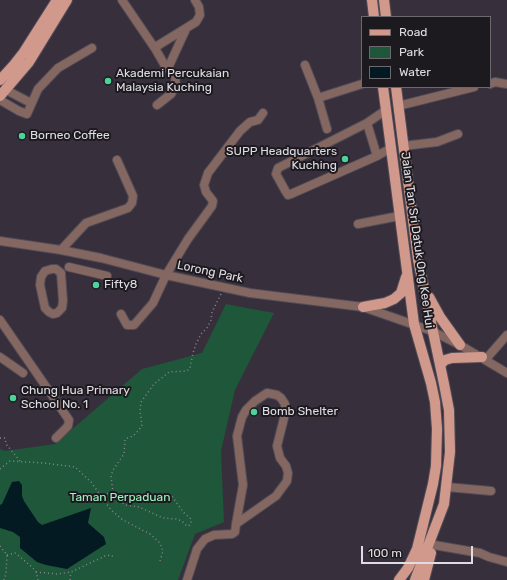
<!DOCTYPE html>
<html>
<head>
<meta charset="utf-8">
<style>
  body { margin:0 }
  #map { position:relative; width:507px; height:580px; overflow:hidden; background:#37303c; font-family:Rubik,sans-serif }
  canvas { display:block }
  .legend { position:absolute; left:361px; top:16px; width:130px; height:72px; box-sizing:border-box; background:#1d1a1f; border:1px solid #6b686e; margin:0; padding:5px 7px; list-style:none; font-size:12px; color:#e0dce4 }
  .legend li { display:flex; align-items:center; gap:8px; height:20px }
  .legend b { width:20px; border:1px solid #6b686e }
  .scale { position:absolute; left:361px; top:546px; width:112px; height:18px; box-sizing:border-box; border:2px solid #e0dce4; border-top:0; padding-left:5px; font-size:12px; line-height:14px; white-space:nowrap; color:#e0dce4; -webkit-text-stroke:3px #1d1a1f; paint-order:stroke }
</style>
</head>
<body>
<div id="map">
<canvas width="507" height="580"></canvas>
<ul class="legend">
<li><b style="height:5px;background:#d1998b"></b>Road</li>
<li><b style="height:11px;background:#1e5739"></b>Park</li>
<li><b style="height:11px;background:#031a22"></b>Water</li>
</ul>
<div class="scale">100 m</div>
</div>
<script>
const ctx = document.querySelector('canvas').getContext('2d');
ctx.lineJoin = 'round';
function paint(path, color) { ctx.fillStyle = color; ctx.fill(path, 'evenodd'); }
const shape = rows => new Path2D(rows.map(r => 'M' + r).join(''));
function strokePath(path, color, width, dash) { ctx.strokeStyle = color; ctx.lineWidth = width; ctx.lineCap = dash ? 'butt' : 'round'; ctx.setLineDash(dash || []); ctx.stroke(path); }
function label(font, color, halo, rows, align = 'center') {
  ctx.font = font + ' Rubik,sans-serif'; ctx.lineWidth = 4; ctx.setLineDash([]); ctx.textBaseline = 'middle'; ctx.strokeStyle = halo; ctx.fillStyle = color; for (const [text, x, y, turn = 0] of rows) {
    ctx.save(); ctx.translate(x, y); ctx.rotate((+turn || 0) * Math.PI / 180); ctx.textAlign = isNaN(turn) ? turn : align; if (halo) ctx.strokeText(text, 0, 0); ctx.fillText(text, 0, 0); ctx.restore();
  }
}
paint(shape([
  [226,304,274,313,235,390,221,451,224,522,195,534,178,580,0,580,0,449,5,451,55,444,142,369,202,353]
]), '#1e5739');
paint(shape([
  [19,481,22,485,22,496,24,501,38,522,42,525,91,508,88,523,104,537,106,544,67,569,46,565,37,562,20,548,20,537,13,532,0,528,0,505,2,504,12,482]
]), '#031a22');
const minor = shape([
  [122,0,156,50],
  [305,65,318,98,327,129],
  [168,68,186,29],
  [490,84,495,82,507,84],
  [6,90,31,103],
  [318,98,362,84],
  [0,100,19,111,27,114,38,89,58,68,92,48],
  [157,105,171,94,176,85,175,77,164,64,156,50,157,46,196,22,200,15,199,7,195,0],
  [398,106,474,87],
  [386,110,367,123,278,168,276,174,286,192,288,195,291,194,377,156,391,148],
  [367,123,377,156],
  [403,146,437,142,458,134],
  [358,224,399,216],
  [0,241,61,250,101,258,166,275,250,293,363,307,432,331,460,345,507,373],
  [61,250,86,223,128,208,132,203,133,196,117,160],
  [69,267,107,276],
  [52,269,56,269,61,273,63,301,62,308,57,313,53,314,49,312,45,308,40,285,41,277,45,271,52,269],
  [121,314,127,325,134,325,153,303,166,275,188,239,212,206,213,201,206,192,204,185,208,173,240,131,250,122,258,120,263,113],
  [0,320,69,420,68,426,56,438],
  [0,357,23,373],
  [486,359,507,335],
  [447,487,491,491],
  [434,545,480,553,489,557,507,562],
  [187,580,197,549,205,539,214,535,232,534,235,532,236,524,243,485,237,436,242,417,246,410,255,401,267,393,277,395,281,398,285,404,285,414,277,446,280,458,286,466,288,473,287,481,276,496,236,524]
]);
const major = shape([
  [372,0,374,17],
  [384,0,386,17],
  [0,80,13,66,24,52,57,0],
  [383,87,414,324,431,383,435,402,437,429,436,466,433,484,417,549,408,568,399,580],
  [396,87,418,260,444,384,449,410,450,452,444,504,415,580],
  [0,96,29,62,67,0],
  [429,297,440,317,460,345],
  [363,307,385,303,394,299,401,293,406,277],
  [440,365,445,360,452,358,482,357],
  [424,580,431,553]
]);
strokePath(minor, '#524c57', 10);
strokePath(major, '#524c57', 12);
strokePath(shape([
  [0,438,5,438,6,444,20,461],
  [0,469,10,461,44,463,75,467,91,482,111,510,123,520,150,534,160,543,163,551,160,561],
  [113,493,111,476,113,470,124,454,125,439,133,436,139,430,142,425,140,411,141,402,154,384,169,372,187,371,190,368,193,353,196,344,201,334,207,328,211,320,212,312,221,294],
  [99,494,113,493,117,498,125,505,139,507,163,518,176,519,182,521,186,525,189,526,191,523,191,519,183,512,172,496,165,494,155,495,133,500,117,498],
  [0,546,7,555,6,573,4,580],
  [7,555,15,553,20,557,32,567,36,572,38,580],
  [36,572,57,574,71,572,105,556,111,555,115,558],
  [70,580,71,572]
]), '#8b858f', 1.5, [1, 3]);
strokePath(minor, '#836760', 8);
strokePath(major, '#d1998b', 10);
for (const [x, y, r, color] of [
  [108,81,4,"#4cd39b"],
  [22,136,4,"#4cd39b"],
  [345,159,4,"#4cd39b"],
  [96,285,4,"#4cd39b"],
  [13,398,4,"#4cd39b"],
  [254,412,4,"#4cd39b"]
]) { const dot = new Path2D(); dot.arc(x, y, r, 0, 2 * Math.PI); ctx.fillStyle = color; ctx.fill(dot); strokePath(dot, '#1d1a1f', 1.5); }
label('12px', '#e0dce4', '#1d1a1f', [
  ["Akademi Percukaian",116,74],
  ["Malaysia Kuching",116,88],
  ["Borneo Coffee",30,136],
  ["SUPP Headquarters",337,152,"right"],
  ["Kuching",337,166,"right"],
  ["Fifty8",104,285],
  ["Chung Hua Primary",21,391],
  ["School No. 1",21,405],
  ["Bomb Shelter",262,412]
], 'left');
label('12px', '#e0dce4', '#1d1a1f', [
  ["Jalan Tan Sri Datuk Ong Kee Hui",417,240,82],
  ["Lorong Park",210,272,12]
]);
label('12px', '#9cf5c0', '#1d1a1f', [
  ["Taman Perpaduan",120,498]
]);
</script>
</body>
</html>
